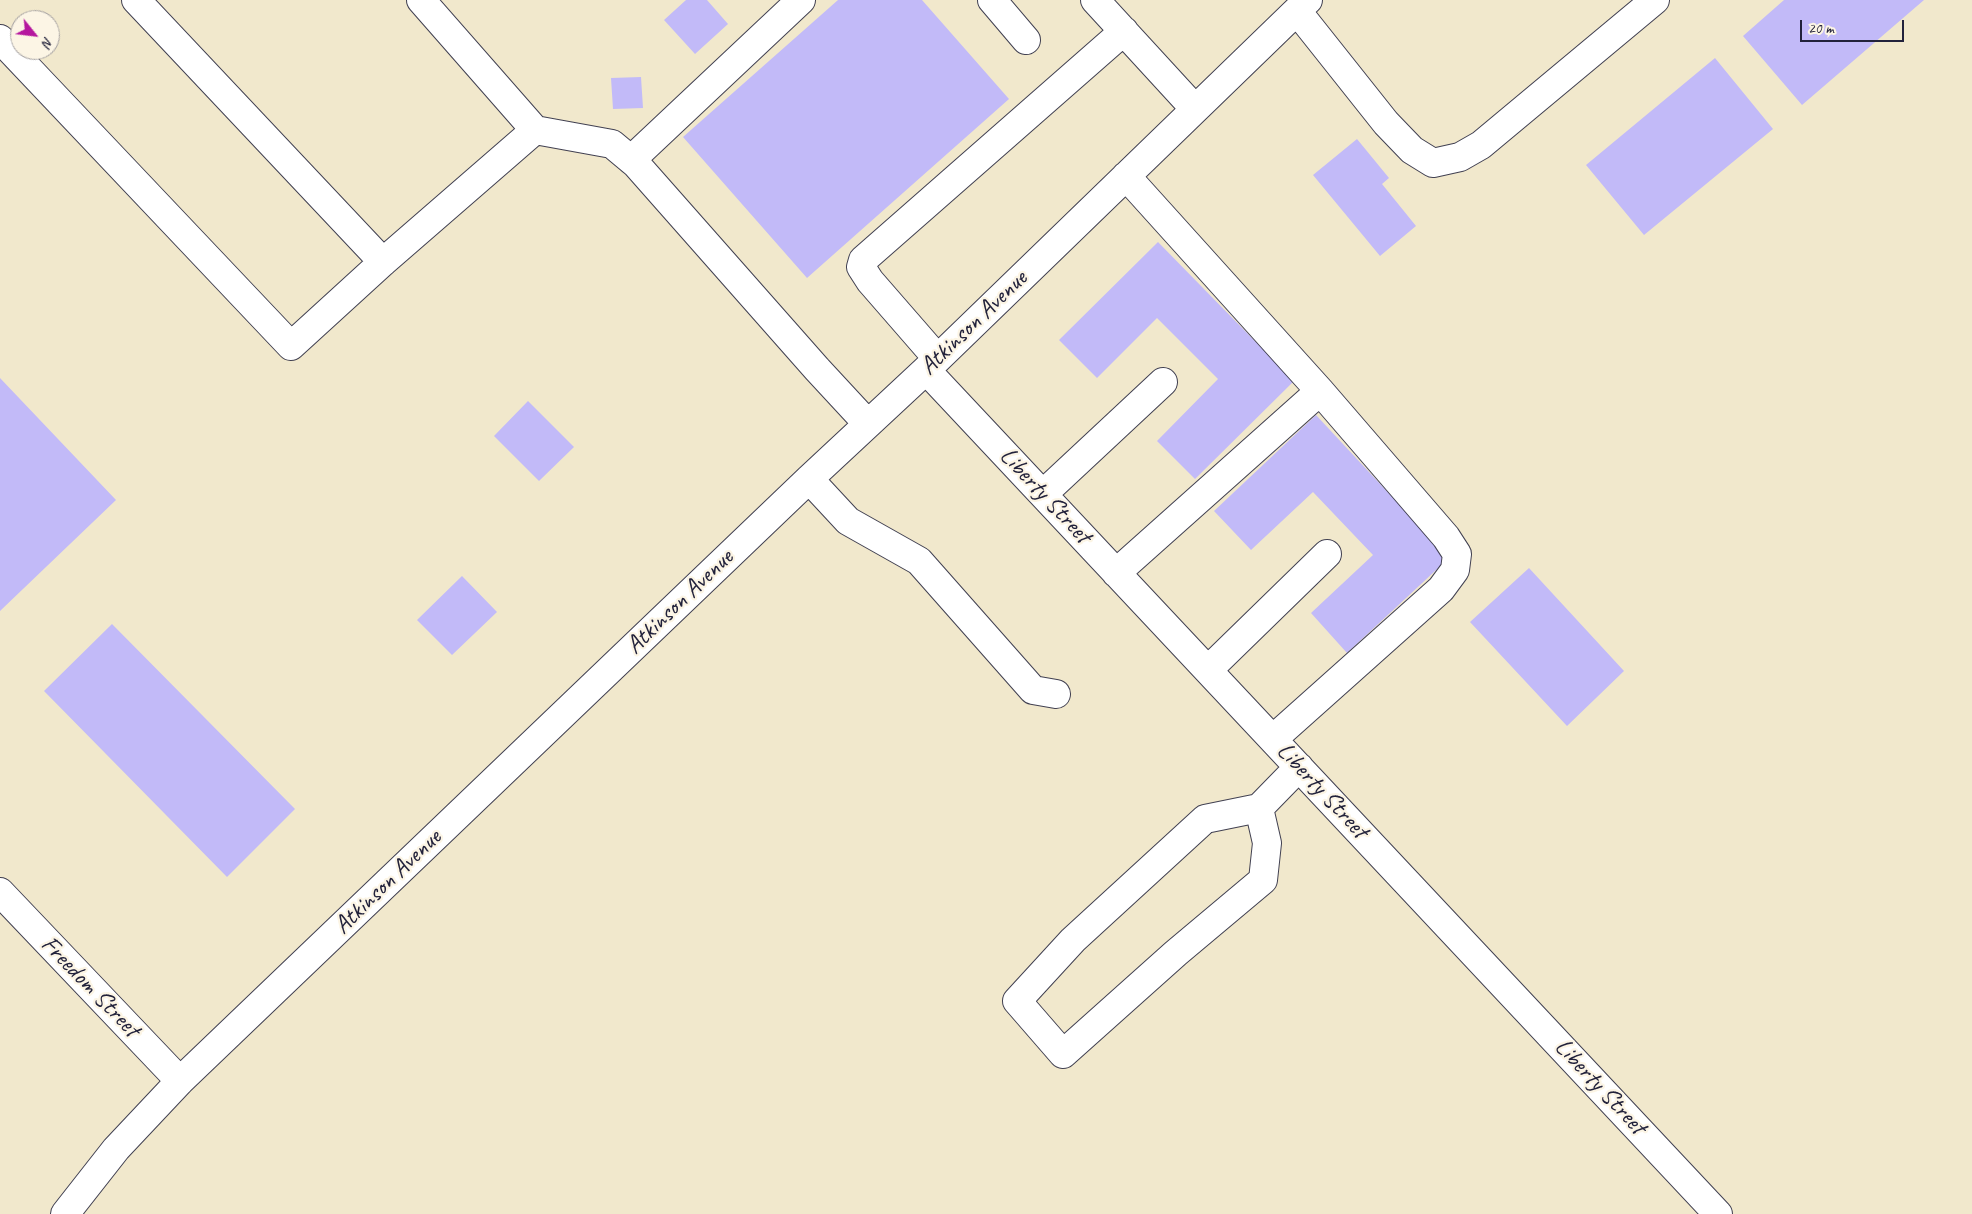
<!DOCTYPE html>
<html>
<head>
<meta charset="utf-8">
<style>
  body { margin:0 }
  #map { position:relative; width:1972px; height:1214px; overflow:hidden; background:#f1e8cc; font-family:Caveat,sans-serif }
  canvas { display:block }
  .north { position:absolute; left:10px; top:10px; width:50px; height:50px; box-sizing:border-box; background:#fcf5e5; border:1px solid #a5a1a1; border-radius:50%; rotate:119deg; font-size:14px; font-weight:700; line-height:20px; text-align:center; color:#22223b }
  .north::after { content:''; display:block; margin:auto; width:18px; height:22px; background:#b5179e; clip-path:polygon(50% 0,100% 100%,50% 72%,0 100%) }
  .scale { position:absolute; left:1800px; top:20px; width:104px; height:22px; box-sizing:border-box; border:2px solid #22223b; border-top:0; padding-left:6px; font-size:15px; line-height:18px; white-space:nowrap; color:#22223b; -webkit-text-stroke:4px #fcf5e5; paint-order:stroke }
</style>
</head>
<body>
<div id="map">
<canvas width="1972" height="1214"></canvas>
<div class="north">N</div>
<div class="scale">20 m</div>
</div>
<script>
const ctx = document.querySelector('canvas').getContext('2d');
ctx.lineJoin = 'round';
function paint(path, color) { ctx.fillStyle = color; ctx.fill(path, 'evenodd'); }
const shape = rows => new Path2D(rows.map(r => 'M' + r).join(''));
function strokePath(path, color, width, dash) { ctx.strokeStyle = color; ctx.lineWidth = width; ctx.lineCap = dash ? 'butt' : 'round'; ctx.setLineDash(dash || []); ctx.stroke(path); }
function label(font, color, halo, rows, align = 'center') {
  ctx.font = font + ' Caveat,sans-serif'; ctx.lineWidth = 4.5; ctx.setLineDash([]); ctx.textBaseline = 'middle'; ctx.strokeStyle = halo; ctx.fillStyle = color; for (const [text, x, y, turn = 0] of rows) {
    ctx.save(); ctx.translate(x, y); ctx.rotate((+turn || 0) * Math.PI / 180); ctx.textAlign = isNaN(turn) ? turn : align; if (halo) ctx.strokeText(text, 0, 0); ctx.fillText(text, 0, 0); ctx.restore();
  }
}
paint(shape([
  [686,0,707,0,728,24,695,54,664,20],
  [838,0,922,0,1009,99,807,278,683,137],
  [1784,0,1924,0,1802,105,1743,36],
  [1715,58,1773,129,1644,235,1586,165],
  [641,77,643,108,613,109,611,78],
  [1357,139,1389,178,1382,184,1416,226,1380,256,1313,175],
  [1158,242,1294,381,1195,479,1157,441,1218,379,1157,318,1097,378,1059,340],
  [0,378,116,500,0,611],
  [528,401,574,447,539,481,494,436],
  [1316,415,1449,558,1347,653,1311,613,1373,555,1313,492,1251,550,1214,511],
  [1529,568,1624,671,1567,726,1470,622],
  [462,576,497,612,452,655,417,620],
  [112,624,295,809,227,877,44,691]
]), '#c2baf8');
const minor = shape([
  [136,0,383,262],
  [421,0,535,130,612,144,636,164,817,369,867,423],
  [992,0,1026,40],
  [1095,0,1195,109],
  [1297,11,1386,123,1412,150,1433,163,1460,157,1481,145,1655,0],
  [0,39,291,346,383,262,535,130],
  [631,160,801,0],
  [1126,176,1320,391,1446,537,1457,554,1455,570,1441,589,1273,739],
  [937,358,870,281,861,267,863,260,1124,31],
  [926,370,1718,1214],
  [809,479,848,521,919,561,1033,690,1056,694],
  [1043,494,1163,382],
  [1116,573,1320,391],
  [1208,670,1327,554],
  [1259,808,1267,843,1263,880,1176,953,1063,1054,1017,1001,1073,940,1205,819,1259,808,1299,767],
  [0,892,180,1081],
  [65,1214,116,1149,180,1081,809,479,926,370,1308,0]
]);
strokePath(minor, '#414051', 30);
strokePath(minor, '#fff', 28);
label('25px', '#22223b', '#fcf5e5', [
  ["Atkinson Avenue",974,323,-44],
  ["Liberty Street",1045,496,47],
  ["Atkinson Avenue",680,602,-44],
  ["Liberty Street",1322,791,47],
  ["Atkinson Avenue",388,882,-44],
  ["Freedom Street",90,987,46],
  ["Liberty Street",1600,1087,47]
]);
</script>
</body>
</html>
